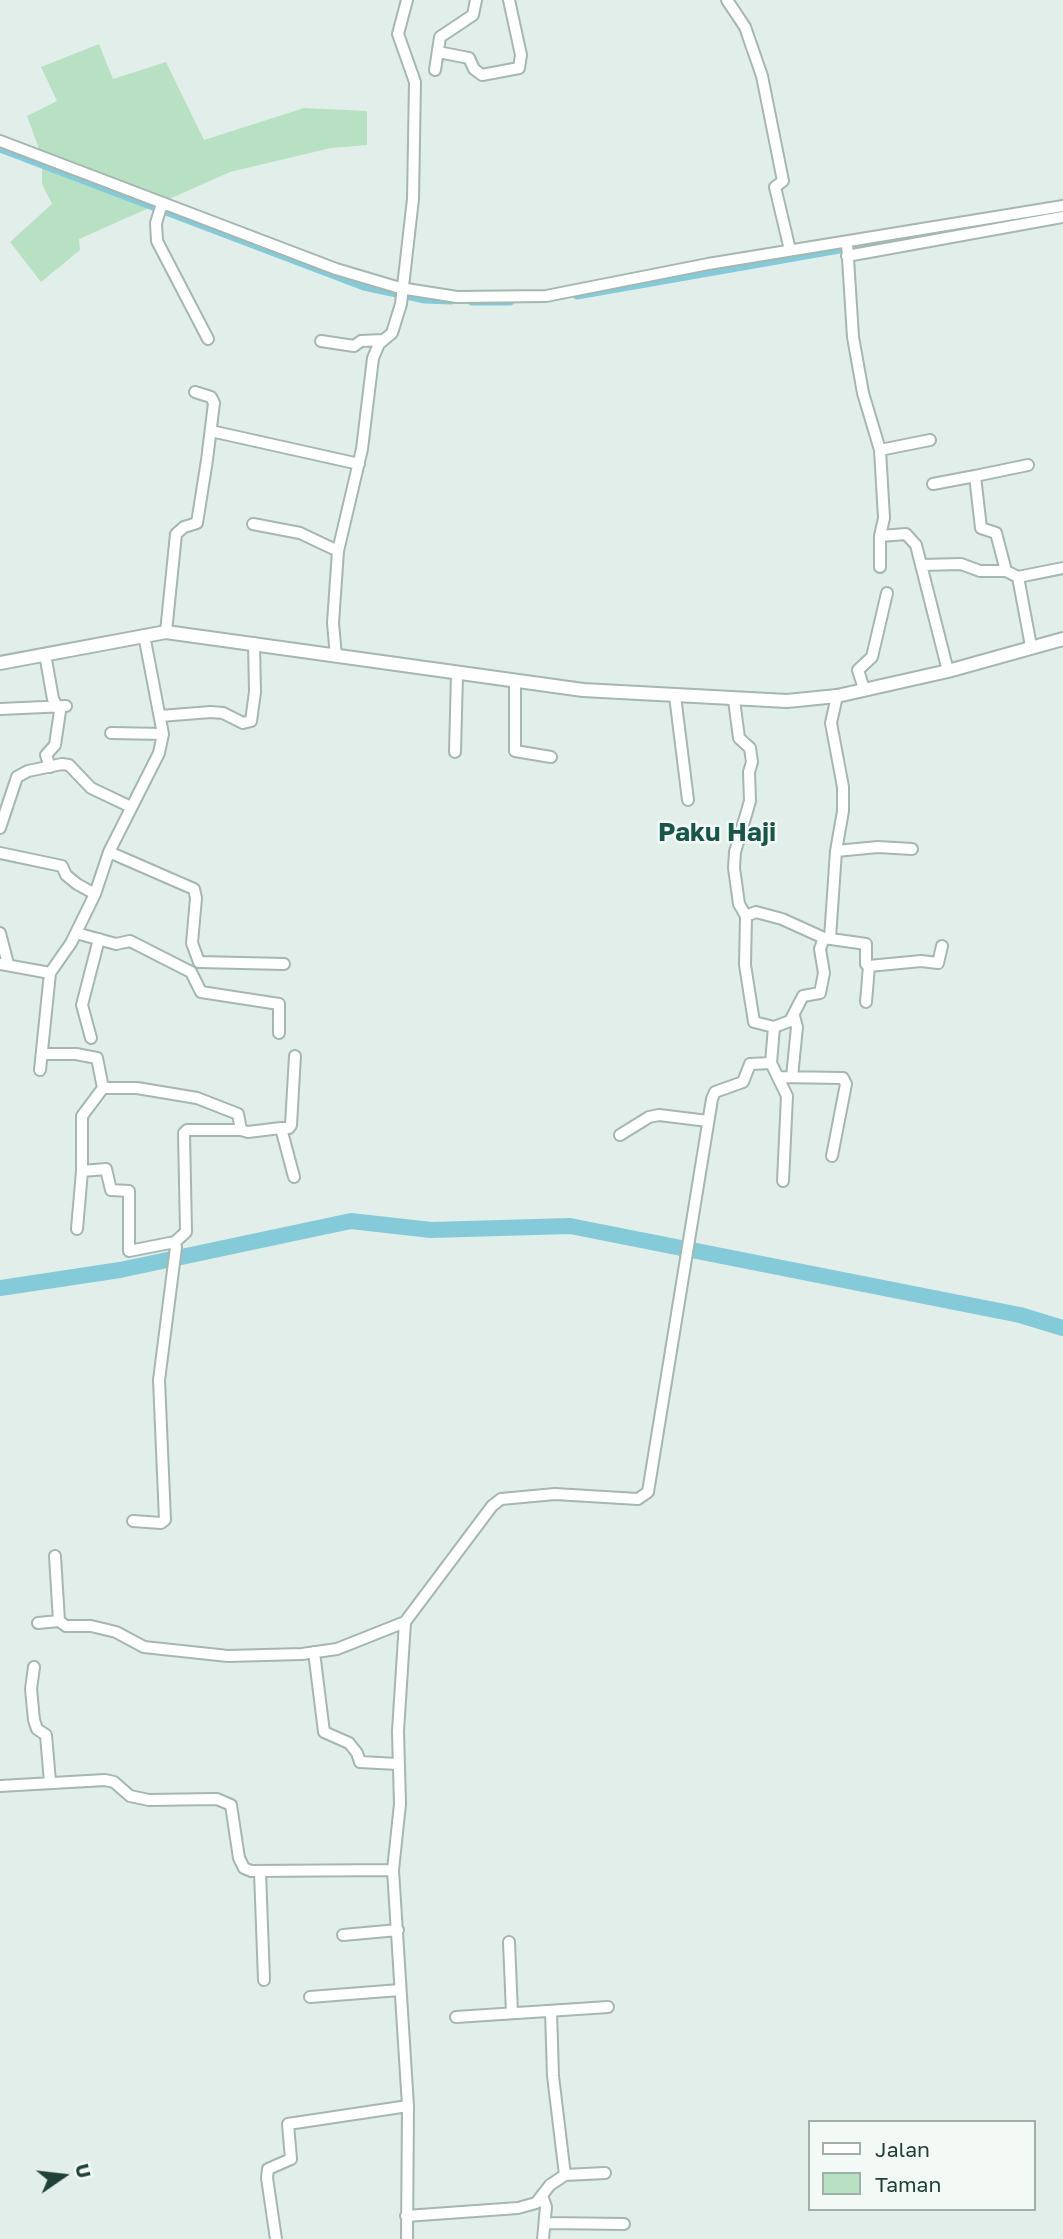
<!DOCTYPE html>
<html>
<head>
<meta charset="utf-8">
<style>
  body { margin:0 }
  #map { position:relative; width:1063px; height:2239px; overflow:hidden; background:#e2eee9; font-family:"Golos Text",sans-serif }
  canvas { display:block }
  .legend { position:absolute; left:808px; top:2120px; width:228px; height:91px; box-sizing:border-box; background:#f3faf6; border:2px solid #9fb0aa; margin:0; padding:9px 12px; list-style:none; font-size:21px; color:#204138 }
  .legend li { display:flex; align-items:center; gap:14px; height:35px }
  .legend b { width:35px; border:2px solid #9fb0aa }
  .north { position:absolute; left:28px; top:2141px; width:70px; height:70px; -webkit-text-stroke:5px #f3faf6; paint-order:stroke; rotate:76deg; font-size:19px; font-weight:700; line-height:28px; text-align:center; color:#204138 }
  .north::after { content:''; display:block; margin:auto; width:24px; height:32px; background:#204138; clip-path:polygon(50% 0,100% 100%,50% 72%,0 100%) }
</style>
</head>
<body>
<div id="map">
<canvas width="1063" height="2239"></canvas>
<ul class="legend">
<li><b style="height:9px;background:#fff"></b>Jalan</li>
<li><b style="height:19px;background:#b8e1c4"></b>Taman</li>
</ul>
<div class="north">U</div>
</div>
<script>
const ctx = document.querySelector('canvas').getContext('2d');
ctx.lineJoin = 'round';
function paint(path, color) { ctx.fillStyle = color; ctx.fill(path, 'evenodd'); }
const shape = rows => new Path2D(rows.map(r => 'M' + r).join(''));
function strokePath(path, color, width, dash) { ctx.strokeStyle = color; ctx.lineWidth = width; ctx.lineCap = dash ? 'butt' : 'round'; ctx.setLineDash(dash || []); ctx.stroke(path); }
function label(font, color, halo, rows, align = 'center') {
  ctx.font = font + ' "Golos Text",sans-serif'; ctx.lineWidth = 5; ctx.setLineDash([]); ctx.textBaseline = 'middle'; ctx.strokeStyle = halo; ctx.fillStyle = color; for (const [text, x, y, turn = 0] of rows) {
    ctx.save(); ctx.translate(x, y); ctx.rotate((+turn || 0) * Math.PI / 180); ctx.textAlign = isNaN(turn) ? turn : align; if (halo) ctx.strokeText(text, 0, 0); ctx.fillText(text, 0, 0); ctx.restore();
  }
}
paint(shape([
  [99,44,113,79,166,62,204,140,304,108,367,111,367,145,331,148,230,172,79,239,80,250,41,282,10,242,52,204,42,184,42,157,27,116,57,101,41,67]
]), '#b8e1c4');
strokePath(shape([
  [0,148,364,286,425,299,451,300],
  [577,295,959,228],
  [472,301,510,301]
]), '#84cad9', 9);
strokePath(shape([
  [0,1288,120,1270,351,1221,431,1230,570,1226,1020,1315,1063,1328]
]), '#84cad9', 16);
const minor = shape([
  [727,0,745,27,762,76,783,181,775,187,790,250],
  [438,52,469,58,474,69,482,75,519,68,521,55,509,0],
  [435,70,440,37,473,15,476,0],
  [0,141,336,269,400,288,457,297,546,296,708,264,1063,206],
  [165,205,161,207,156,223,157,241,208,339],
  [847,243,853,337,863,393,880,450,884,518,880,536,880,567],
  [847,256,1063,217],
  [321,341,354,346,361,341,383,340],
  [211,431,359,464],
  [880,450,930,440],
  [975,476,1028,465],
  [933,484,975,476,981,528,996,533,1006,571],
  [253,524,300,533,338,551],
  [880,536,906,534,916,545,948,671],
  [922,565,961,564,980,571,1006,571,1018,577,1063,568],
  [1018,577,1031,646],
  [166,632,176,534,184,527,197,523,207,460,214,403,211,397,195,392],
  [45,654,53,699,60,711,55,745,46,755,50,767],
  [336,656,333,623,338,551,362,449,373,358,379,344,392,333,401,304,413,199,415,82,398,34,407,0],
  [515,681,515,751,551,757],
  [864,689,858,670,872,657,887,593],
  [675,696,688,800],
  [734,700,739,738,750,748,752,762,749,772,750,801,735,852,734,868,739,904,746,916,745,965,754,1022,774,1027,790,1021,803,996,820,993,824,973,820,949,824,938,866,944,866,964,869,966,866,1002],
  [0,709,66,706],
  [160,716,211,712,223,713,243,723,251,721,255,692,254,643],
  [111,733,163,734],
  [455,752,457,674],
  [0,828,17,777,28,771,62,764,69,765,91,788,131,807],
  [836,851,878,847,912,849],
  [109,852,194,889,196,898,192,943,199,962,284,964],
  [0,853,62,866,66,875,77,884,95,894],
  [746,916,756,912,782,919,824,938],
  [0,933,8,964],
  [76,933,116,944,130,941,191,972,201,992,279,1004,279,1033],
  [830,938,836,851,843,811,843,787,831,723,837,696],
  [0,964,50,973],
  [869,966,921,961,938,963,942,946],
  [774,1027,771,1063,787,1096,783,1181],
  [91,1038,82,1005,99,939],
  [42,1054,76,1054,97,1058,103,1088,137,1088,197,1098,238,1114,241,1130,248,1132,281,1128,294,1177],
  [40,1070,50,973,71,943,95,894,109,852,159,753,163,734,144,635],
  [779,1077,843,1078,846,1084,832,1156],
  [792,1077,797,1027,794,1016],
  [103,1088,82,1116,82,1171,106,1169,111,1190,129,1191,129,1251,175,1242,176,1247,159,1380,165,1520,161,1523,133,1521],
  [281,1128,289,1128,291,1125,295,1056],
  [620,1135,649,1117,659,1115,708,1121],
  [77,1229,82,1171],
  [175,1242,186,1232,184,1133,187,1130,241,1130],
  [55,1556,59,1621],
  [38,1623,59,1621,66,1626,91,1626,116,1632,144,1647,228,1656,302,1654,337,1649,405,1622],
  [314,1652,324,1732,349,1743,357,1753,360,1762,398,1764],
  [34,1667,31,1689,34,1720,37,1729,46,1735,50,1782],
  [0,1786,105,1780,114,1782,130,1796,149,1800,217,1799,231,1805,239,1858,244,1868,251,1871,393,1870],
  [260,1872,264,1980],
  [343,1935,398,1930],
  [509,1942,512,2013],
  [310,1997,400,1990],
  [551,2011,553,2076,565,2175],
  [456,2017,608,2007],
  [542,2195,546,2207,543,2239],
  [406,2216,518,2208,536,2203,550,2185,565,2175,605,2173],
  [546,2223,624,2224],
  [276,2239,267,2178,268,2169,291,2159,288,2124,408,2106],
  [407,2239,408,2106,393,1870,400,1804,398,1731,405,1622,492,1506,501,1499,555,1494,638,1499,648,1492,712,1099,715,1092,743,1082,750,1064,771,1063]
]);
const tertiary = shape([
  [0,663,166,632,583,690,787,701,837,696,948,671,1063,639]
]);
strokePath(minor, '#a4b7b0', 14);
strokePath(tertiary, '#a4b7b0', 16);
strokePath(minor, '#fff', 10);
strokePath(tertiary, '#fff', 12);
label('bold 26px', '#195548', '#f3faf6', [
  ["Paku Haji",717,833]
]);
</script>
</body>
</html>
